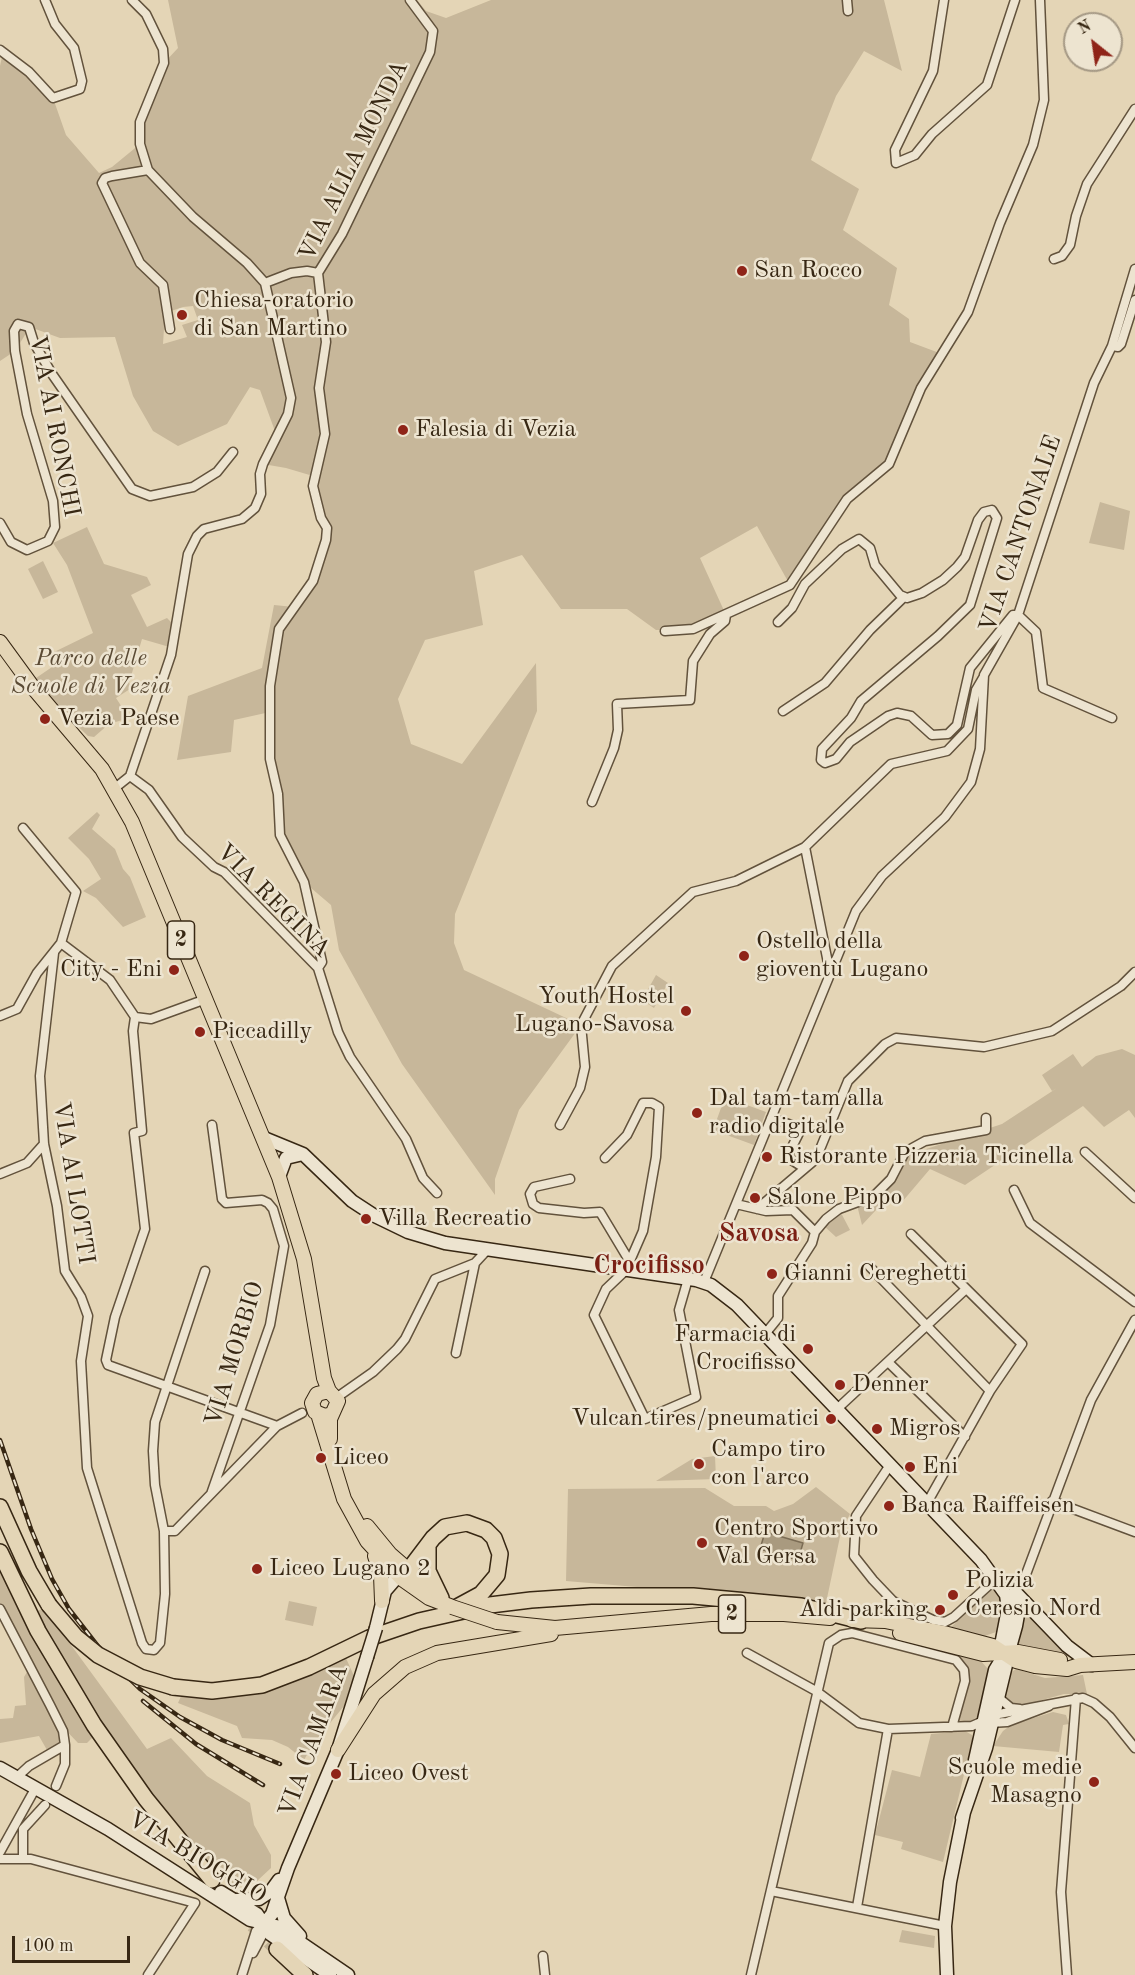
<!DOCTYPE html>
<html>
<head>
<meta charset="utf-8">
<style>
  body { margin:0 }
  #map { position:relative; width:1135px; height:1975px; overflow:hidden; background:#e4d5b6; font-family:"Old Standard TT",serif }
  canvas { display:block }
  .north { position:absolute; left:1063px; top:12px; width:60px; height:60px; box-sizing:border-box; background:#ede4d0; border:2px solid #a49884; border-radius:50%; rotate:330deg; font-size:16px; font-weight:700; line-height:24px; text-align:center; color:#372713 }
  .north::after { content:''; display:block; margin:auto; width:21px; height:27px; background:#8f2418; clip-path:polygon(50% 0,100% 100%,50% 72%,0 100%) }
  .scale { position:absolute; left:12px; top:1936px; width:118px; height:27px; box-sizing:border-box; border:3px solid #372713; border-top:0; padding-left:8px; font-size:18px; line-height:21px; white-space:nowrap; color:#372713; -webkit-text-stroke:4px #ede4d0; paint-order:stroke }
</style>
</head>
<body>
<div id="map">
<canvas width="1135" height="1975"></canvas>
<div class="north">N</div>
<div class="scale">100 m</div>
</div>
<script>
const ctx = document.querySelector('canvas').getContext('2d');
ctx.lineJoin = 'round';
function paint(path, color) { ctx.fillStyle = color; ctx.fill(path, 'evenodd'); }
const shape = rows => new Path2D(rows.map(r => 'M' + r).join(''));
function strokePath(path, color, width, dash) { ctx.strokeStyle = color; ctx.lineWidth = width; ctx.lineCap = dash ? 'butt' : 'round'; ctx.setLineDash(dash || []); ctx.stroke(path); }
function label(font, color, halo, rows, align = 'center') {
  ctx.font = font + ' "Old Standard TT",serif'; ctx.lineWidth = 5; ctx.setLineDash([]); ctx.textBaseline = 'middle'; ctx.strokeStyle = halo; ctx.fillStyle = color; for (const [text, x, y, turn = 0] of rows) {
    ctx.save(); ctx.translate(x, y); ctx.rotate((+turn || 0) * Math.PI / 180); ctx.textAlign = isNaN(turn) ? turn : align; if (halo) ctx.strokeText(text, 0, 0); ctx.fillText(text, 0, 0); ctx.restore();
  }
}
paint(shape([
  [168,0,417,0,426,11,446,18,491,0,884,0,902,71,864,51,836,96,811,160,859,189,843,230,897,268,889,305,909,319,910,342,942,354,889,464,847,499,790,585,757,526,700,558,726,615,693,629,656,630,627,609,561,609,522,555,474,571,483,625,425,640,398,699,411,744,462,764,536,663,537,711,455,914,454,943,464,970,581,1025,519,1110,495,1179,495,1195,402,1064,339,950,331,905,304,882,280,835,270,759,270,712,234,720,231,752,177,760,188,696,262,668,274,605,294,607,313,581,326,540,313,476,286,468,263,464,276,434,260,390,250,387,227,424,178,446,153,431,133,396,115,337,60,338,30,327,15,351,0,361,0,66,3,52,53,98,66,135,99,173,112,167,140,144,140,122,164,63,178,48],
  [193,306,198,320,182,325,187,337,163,344,165,313,183,307],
  [1100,502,1130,511,1124,550,1089,543],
  [87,527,104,564,147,577,151,585,131,595,147,627,167,618,176,627,173,648,142,639,129,683,135,691,134,694,130,689,116,698,129,718,109,724,94,737,88,736,57,706,36,678,55,665,50,654,93,633,67,565,53,543],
  [43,561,58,592,43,599,28,569],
  [97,812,100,815,92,829,115,849,123,869,130,877,146,917,123,927,96,898,83,891,101,879,89,859,68,838],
  [656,975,668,983,654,1008,642,1000],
  [1122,1049,1135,1055,1135,1118,1129,1110,1104,1127,1083,1106,965,1185,930,1169,902,1202,891,1194,862,1225,857,1205,875,1197,898,1177,908,1155,1002,1124,1057,1088,1052,1091,1042,1075,1073,1054,1082,1067,1096,1056],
  [725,1097,766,1112,754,1145,713,1130],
  [840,1211,850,1230,836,1237,824,1226],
  [715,1456,716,1479,656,1481,692,1459],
  [816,1487,850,1514,841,1532,826,1603,566,1581,568,1489,705,1488,734,1506,766,1506,774,1511,793,1504],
  [0,1568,95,1735,87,1743,78,1743,58,1722,60,1743,47,1750,39,1736,0,1743,0,1719,13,1718,15,1706,26,1705,24,1677,30,1667,0,1610],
  [996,1584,1003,1607,1000,1627,996,1632,979,1638,947,1631],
  [289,1601,317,1607,313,1626,285,1620],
  [44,1608,147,1749,171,1738,207,1776,250,1803,254,1825,271,1855,271,1868,257,1881,234,1885,217,1872,160,1806,104,1728,57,1651,37,1611],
  [1023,1608,1071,1657,1014,1648],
  [961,1653,980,1660,988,1669,980,1715,969,1722,958,1720,957,1715,968,1686,959,1659],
  [345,1656,354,1676,344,1706,313,1744,304,1760,288,1747,272,1740,242,1738,237,1726,178,1703,182,1694,230,1696,281,1684],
  [1016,1669,1045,1678,1083,1675,1087,1694,1064,1694,1017,1707,1007,1701,1005,1697,1010,1673],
  [1053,1712,1066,1715,1069,1724,1063,1725,1059,1752,993,1746,1003,1731,1011,1725],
  [965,1731,972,1735,972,1741,943,1862,901,1849,903,1842,875,1835,892,1770,920,1777,931,1734],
  [902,1930,935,1936,934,1948,899,1942]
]), '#c7b79a');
const water = shape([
  [765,1532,803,1543,798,1560,760,1549,765,1532]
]);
paint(water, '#a99a7f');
strokePath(water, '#7b6c54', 1.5);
strokePath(shape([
  [253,1925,277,1949]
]), '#c1b295', 15, [15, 8]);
const street = shape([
  [847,0,848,11],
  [944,0,933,71,895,150,896,163,915,155,932,134,987,85,1015,0],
  [0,50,29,72,53,98,80,89,82,81,74,48,55,24,45,0],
  [148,170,112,176,105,178,102,183,140,263,163,285,170,329],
  [1054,259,1062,256,1070,245,1076,216,1087,184,1135,109],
  [265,283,291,273,307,271,318,273],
  [1112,346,1118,347,1121,344,1135,300],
  [0,523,11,542,27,550,48,541,55,527,53,501,27,414,15,351,14,331,18,324,29,327,34,343,52,374,132,489,150,496,193,487,217,472,233,452],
  [778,622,792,608,805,584,842,549,859,539,870,548,875,565,900,595,907,598,922,593,943,580,957,567,965,557,978,520,984,512,992,510,997,518,970,605,938,636,861,701,851,718,822,749,821,760,825,763,836,759,850,742,888,716,897,713,911,716,932,735,948,734,957,725,970,668,1013,615,1018,615,1036,632,1043,688,1112,718],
  [665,631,693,629,790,585,847,499,889,464,921,388,968,312,1000,223,1033,145,1044,100,1040,0],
  [783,711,825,683,870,630,903,598],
  [130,776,149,790,182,837,214,867,224,872,318,968,338,1032,350,1057,406,1139,423,1178,437,1193],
  [115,788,130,776,171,655,188,554,197,536,204,529,242,519,255,508,261,494,260,474,263,464,288,414,291,398,265,283,247,263,193,217,148,170,140,144,140,122,164,63,163,49,146,14,132,0],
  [592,802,614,748,618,730,617,704,690,700,693,661,710,634,725,621,726,615],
  [61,943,110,980,135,1017,151,1019,206,999],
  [54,953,40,1076,44,1144,57,1206,65,1271,81,1297,88,1316,81,1361,87,1468,142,1643,146,1649,154,1650,160,1643,165,1594,164,1531,175,1531,277,1426,302,1413],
  [318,968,322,962,304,882,280,835,278,794,270,759,270,686,279,629,313,581,326,540,327,528,321,518,313,486,325,434,319,388,326,342,318,273,342,234,430,52,433,31,410,0],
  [830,973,805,847,891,764,947,751,968,729,976,690,983,678],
  [0,1016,17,1009,37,973,61,943,76,892,23,828],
  [135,1017,133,1031,142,1131,134,1133,145,1229,115,1317,106,1360,108,1365,277,1426],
  [771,1118,797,1127,799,1133,787,1157,801,1166],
  [560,1125,580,1088,585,1067,581,1025,612,966,693,892,736,881,805,847],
  [1085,1152,1135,1198],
  [605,1158,627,1135,643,1103,652,1103,659,1107,656,1157,643,1231,626,1270,606,1289,594,1315,645,1419,696,1397,679,1310,688,1279],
  [0,1174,27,1163,44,1144],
  [570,1179,534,1187,530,1194,533,1204,539,1208,584,1213,600,1212,630,1262],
  [1014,1190,1030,1223,1135,1302],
  [736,1204,766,1211,793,1210,815,1232],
  [757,1209,816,1159,848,1081,885,1044,896,1038,984,1047,1052,1031,1121,986,1135,972],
  [911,1234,1022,1344,990,1391,927,1503],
  [870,1267,990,1391],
  [704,1282,856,911,882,876,945,817,971,782,980,749,984,675,1018,615,1094,383,1112,346,1135,269],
  [765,1334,778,1318,778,1296,812,1243,815,1232,826,1219,839,1209,874,1196,891,1179,905,1152,925,1141,986,1130,986,1118],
  [456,1353,475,1263],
  [888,1362,965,1437],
  [336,1398,373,1372,397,1349,405,1339,435,1279,475,1263,488,1249],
  [837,1409,966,1289],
  [890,1465,856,1516,854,1556,873,1580,893,1601,933,1620,945,1622,954,1617,988,1586],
  [211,1494,270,1325,284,1246,273,1209,268,1203,262,1200,226,1203,222,1199,212,1125],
  [1052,1501,1135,1532],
  [164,1531,155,1485,153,1451,155,1422,205,1271],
  [1012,1594,1025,1577,1091,1400,1135,1320],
  [0,1609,50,1705,63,1731,65,1745,29,1766,16,1778],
  [747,1653,816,1691,859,1723,888,1729,972,1726,999,1714,1083,1698,1094,1703,1110,1717,1135,1748],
  [999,1698,1011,1708,1020,1709],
  [990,1723,1007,1722,1049,1706],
  [56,1786,65,1764,65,1745],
  [0,1852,35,1789],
  [23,1858,23,1829,45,1805],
  [0,1859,31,1859,195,1903,148,1975],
  [771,1891,945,1926],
  [857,1907,888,1729],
  [253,1953,264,1932,264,1924],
  [543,1956,545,1975],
  [242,1975,256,1931,264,1924],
  [751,1975,829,1643,841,1635,852,1633,956,1660,964,1670,965,1681,952,1727],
  [1067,1975,1061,1892,1076,1698]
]);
const secondary = shape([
  [264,1138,303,1154,352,1201,375,1216,408,1232,445,1243,696,1280,711,1285,737,1305,981,1560,1006,1595,1008,1609,1002,1640,1006,1665,986,1748,962,1818],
  [279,1177,286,1158,303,1154],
  [1017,1594,1067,1646,1092,1665],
  [376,1628,385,1591,398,1576],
  [975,1760,995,1670,1011,1644,1016,1626,1019,1609,1015,1592],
  [0,1768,108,1829,250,1920,276,1926,348,1975],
  [221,1892,257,1914,270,1934,330,1975],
  [278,1898,284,1918,300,1936],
  [236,1900,259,1899,271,1891,279,1880],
  [264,1924,272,1914,288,1868,338,1750,367,1657],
  [947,1975,945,1926,950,1882,964,1812]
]);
const primary = shape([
  [0,642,35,690,102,769,132,822,279,1177,304,1259,324,1378,329,1391],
  [318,1414,344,1499,367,1541,402,1579,429,1598,450,1606],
  [330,1439,330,1419,338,1401,329,1391,317,1394,312,1403,315,1412,325,1416,332,1414],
  [367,1526,390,1554,436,1594],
  [375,1556,381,1575,382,1601],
  [852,1620,885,1621,944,1633,993,1646,1016,1661,1035,1666,1067,1669,1080,1665,1135,1662],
  [497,1622,555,1628,711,1614,784,1614,830,1618],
  [900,1633,983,1654,1018,1652,1060,1660],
  [338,1750,374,1694,405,1667,437,1653,551,1634]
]);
const highway = shape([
  [0,1507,29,1571,49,1605],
  [428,1545,428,1571,441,1598],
  [0,1552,38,1631,94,1725,146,1799,212,1880],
  [408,1571,433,1538,445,1527,467,1523,486,1530,494,1538,500,1554,497,1575,481,1594,457,1607],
  [173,1687,212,1691,262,1685,309,1667,369,1638,419,1621,490,1605,531,1600,591,1596,693,1596,801,1606,861,1621],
  [277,1949,305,1975]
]);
strokePath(street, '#62523c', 11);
strokePath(secondary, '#372713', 15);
strokePath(primary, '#372713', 16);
strokePath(highway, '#372713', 18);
strokePath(street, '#ede4d0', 8);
strokePath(secondary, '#ede4d0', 12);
strokePath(primary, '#e4d5b6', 14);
strokePath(highway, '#e4d5b6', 15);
const rail = shape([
  [0,1440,31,1529,52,1579,69,1609,104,1654,140,1689,180,1717,222,1740,280,1764],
  [143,1701,196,1744,263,1785]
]);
strokePath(rail, '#372713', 4.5);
strokePath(rail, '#ede4d0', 2, [7]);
const secondaryBridge = shape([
  [367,1657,376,1628]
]);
const primaryBridge = shape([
  [452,1607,497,1622]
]);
const highwayBridge = shape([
  [49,1605,76,1637,98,1655,140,1677,173,1687]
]);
strokePath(secondaryBridge, '#372713', 15, []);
strokePath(primaryBridge, '#372713', 16, []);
strokePath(highwayBridge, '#372713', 18, []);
strokePath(secondaryBridge, '#ede4d0', 12);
strokePath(primaryBridge, '#e4d5b6', 14);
strokePath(highwayBridge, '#e4d5b6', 15);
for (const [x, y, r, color] of [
  [742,271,6,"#8f2418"],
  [182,315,6,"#8f2418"],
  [403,430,6,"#8f2418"],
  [45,719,6,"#8f2418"],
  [744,956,6,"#8f2418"],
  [174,970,6,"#8f2418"],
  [686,1011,6,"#8f2418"],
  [200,1032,6,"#8f2418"],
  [697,1113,6,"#8f2418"],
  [767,1157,6,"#8f2418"],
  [755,1198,6,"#8f2418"],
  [366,1219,6,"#8f2418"],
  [772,1274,6,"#8f2418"],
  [808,1349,6,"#8f2418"],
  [840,1385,6,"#8f2418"],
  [831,1419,6,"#8f2418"],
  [877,1429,6,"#8f2418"],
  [321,1458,6,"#8f2418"],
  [699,1464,6,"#8f2418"],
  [910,1467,6,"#8f2418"],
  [889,1506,6,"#8f2418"],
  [702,1543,6,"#8f2418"],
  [257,1569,6,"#8f2418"],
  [953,1595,6,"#8f2418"],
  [940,1610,6,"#8f2418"],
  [336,1774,6,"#8f2418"],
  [1094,1782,6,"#8f2418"]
]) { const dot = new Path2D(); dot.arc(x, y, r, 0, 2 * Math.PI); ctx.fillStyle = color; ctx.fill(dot); strokePath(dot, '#ede4d0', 2); }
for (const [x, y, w] of [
  [181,940,27],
  [732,1614,27]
]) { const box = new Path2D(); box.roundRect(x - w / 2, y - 19, w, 38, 4.5); ctx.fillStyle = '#ede4d0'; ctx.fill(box); strokePath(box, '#372713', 1.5); }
label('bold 22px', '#372713', null, [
  ["2",181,940],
  ["2",732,1614]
]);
label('24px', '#372713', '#ede4d0', [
  ["VIA ALLA MONDA",354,161,-64],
  ["VIA AI RONCHI",54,426,79],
  ["VIA CANTONALE",1021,534,-71],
  ["VIA REGINA",273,901,45],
  ["VIA AI LOTTI",73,1183,81],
  ["VIA MORBIO",235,1354,-73],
  ["VIA CAMARA",314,1741,-70],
  ["VIA BIOGGIO",197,1858,31]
]);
label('24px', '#372713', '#ede4d0', [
  ["San Rocco",754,271],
  ["Chiesa-oratorio",194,301],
  ["di San Martino",194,329],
  ["Falesia di Vezia",415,430],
  ["Vezia Paese",57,719],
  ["Ostello della",756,942],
  ["gioventù Lugano",756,970],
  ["City - Eni",162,970,"right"],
  ["Youth Hostel",674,997,"right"],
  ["Lugano-Savosa",674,1025,"right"],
  ["Piccadilly",212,1032],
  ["Dal tam-tam alla",709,1099],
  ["radio digitale",709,1127],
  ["Ristorante Pizzeria Ticinella",779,1157],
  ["Salone Pippo",767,1198],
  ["Villa Recreatio",378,1219],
  ["Gianni Cereghetti",784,1274],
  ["Farmacia di",796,1335,"right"],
  ["Crocifisso",796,1363,"right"],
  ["Denner",852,1385],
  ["Vulcan tires/pneumatici",819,1419,"right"],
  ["Migros",889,1429],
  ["Campo tiro",711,1450],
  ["con l'arco",711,1478],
  ["Liceo",333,1458],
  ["Eni",922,1467],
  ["Banca Raiffeisen",901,1506],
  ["Centro Sportivo",714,1529],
  ["Val Gersa",714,1557],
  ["Liceo Lugano 2",269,1569],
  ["Polizia",965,1581],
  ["Ceresio Nord",965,1609],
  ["Aldi parking",928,1610,"right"],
  ["Scuole medie",1082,1768,"right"],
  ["Masagno",1082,1796,"right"],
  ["Liceo Ovest",348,1774]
], 'left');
label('italic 24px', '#5b4b35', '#ede4d0', [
  ["Parco delle",91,659],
  ["Scuole di Vezia",91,687]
]);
label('bold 26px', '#7a1f14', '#ede4d0', [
  ["Crocifisso",649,1266]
]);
label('bold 27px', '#7a1f14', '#ede4d0', [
  ["Savosa",759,1234]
]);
</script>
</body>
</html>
